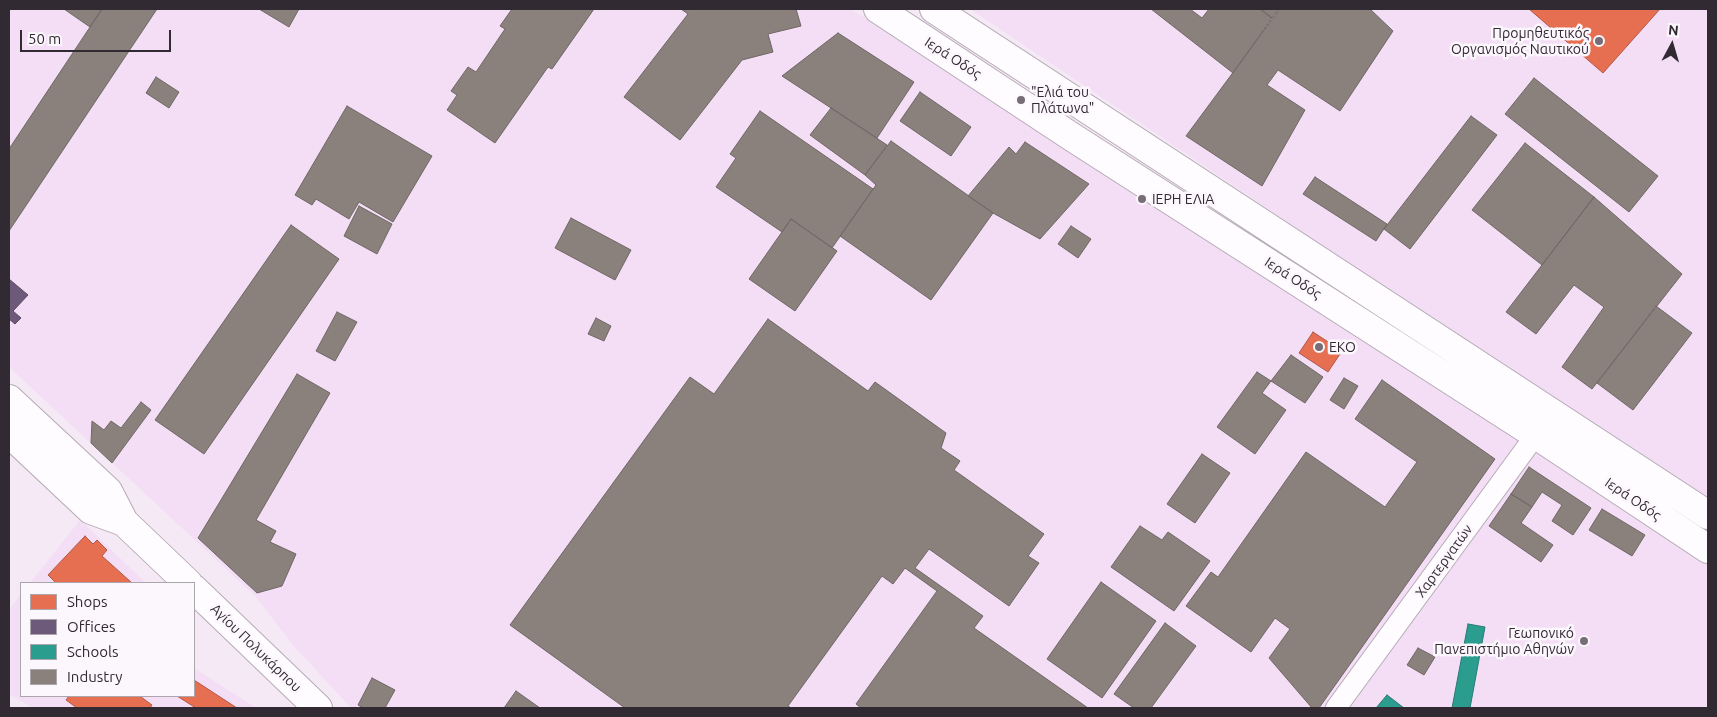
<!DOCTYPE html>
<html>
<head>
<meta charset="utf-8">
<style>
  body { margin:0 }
  #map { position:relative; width:1717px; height:717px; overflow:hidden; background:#f5e9f6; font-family:Ubuntu,sans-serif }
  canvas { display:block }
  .frame { position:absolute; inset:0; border:10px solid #322a33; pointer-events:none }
  .legend { position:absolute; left:20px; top:582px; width:175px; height:115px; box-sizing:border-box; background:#fcf7fc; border:1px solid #aba5ac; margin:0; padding:6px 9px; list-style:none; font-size:15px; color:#322a33 }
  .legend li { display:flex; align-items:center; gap:10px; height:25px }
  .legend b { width:25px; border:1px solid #aba5ac }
  .north { position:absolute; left:1647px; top:20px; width:50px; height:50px; -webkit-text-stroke:4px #fcf7fc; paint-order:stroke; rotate:6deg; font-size:14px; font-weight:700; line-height:20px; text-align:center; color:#322a33 }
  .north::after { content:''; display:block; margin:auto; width:18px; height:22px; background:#322a33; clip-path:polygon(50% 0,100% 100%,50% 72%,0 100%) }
  .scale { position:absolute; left:20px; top:30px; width:151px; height:22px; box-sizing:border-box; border:2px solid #322a33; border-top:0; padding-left:6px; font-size:15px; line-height:18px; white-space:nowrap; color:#322a33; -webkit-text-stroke:4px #fcf7fc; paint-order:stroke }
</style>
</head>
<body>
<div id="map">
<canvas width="1717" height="717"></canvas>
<div class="frame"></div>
<ul class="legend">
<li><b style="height:14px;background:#e76f51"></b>Shops</li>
<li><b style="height:14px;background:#6d597a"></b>Offices</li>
<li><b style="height:14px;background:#2a9d8f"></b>Schools</li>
<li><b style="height:14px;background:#8a817c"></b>Industry</li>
</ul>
<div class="north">N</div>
<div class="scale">50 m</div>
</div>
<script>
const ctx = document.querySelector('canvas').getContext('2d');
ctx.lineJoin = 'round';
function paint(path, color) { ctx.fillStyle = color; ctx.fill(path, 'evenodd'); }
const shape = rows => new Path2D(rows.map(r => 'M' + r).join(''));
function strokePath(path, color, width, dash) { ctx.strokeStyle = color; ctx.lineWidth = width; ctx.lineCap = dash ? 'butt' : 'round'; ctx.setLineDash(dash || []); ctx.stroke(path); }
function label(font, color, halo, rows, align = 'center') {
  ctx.font = font + ' Ubuntu,sans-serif'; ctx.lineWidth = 5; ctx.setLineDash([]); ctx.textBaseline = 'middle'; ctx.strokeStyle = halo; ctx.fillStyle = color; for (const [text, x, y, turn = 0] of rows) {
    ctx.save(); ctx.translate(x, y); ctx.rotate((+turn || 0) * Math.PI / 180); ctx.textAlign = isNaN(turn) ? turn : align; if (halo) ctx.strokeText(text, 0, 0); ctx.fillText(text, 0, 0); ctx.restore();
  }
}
paint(shape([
  [9,9,851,9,1708,562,1708,708,351,708,293,645,255,596,9,367],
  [970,9,1708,9,1708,501,1580,418],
  [80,520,146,583,30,583],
  [21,594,21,696,194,696,194,668,256,708,33,708,9,694,9,610]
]), '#f3def5');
const shops = shape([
  [1529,9,1660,9,1603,73,1529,9],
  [1313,332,1342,351,1328,372,1299,353,1313,332],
  [85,536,93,544,97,540,107,550,102,556,132,583,56,583,48,575,85,536],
  [194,680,237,708,196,708,177,696,194,696,194,680],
  [69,696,142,696,141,697,152,705,150,708,77,708,66,700,69,696]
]);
paint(shops, '#e76f51');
strokePath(shops, '#b15a48', 1);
const offices = shape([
  [9,279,28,295,13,311,21,318,15,324,9,319,9,279]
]);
paint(offices, '#6d597a');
strokePath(offices, '#5b4b65', 1);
const schools = shape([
  [1468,624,1485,627,1470,708,1452,708,1468,624],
  [1387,695,1404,708,1376,708,1387,695]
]);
paint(schools, '#2a9d8f');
strokePath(schools, '#2c7a73', 1);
const industry = shape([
  [64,9,102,9,90,27,64,9],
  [102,9,157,9,9,231,9,149,102,9],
  [259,9,299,9,289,27,259,9],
  [512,9,594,9,552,69,548,67,495,143,447,110,457,95,451,91,468,67,476,72,505,29,500,26,512,9],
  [681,9,796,9,801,26,768,34,773,52,742,60,680,140,624,97,688,14,681,9],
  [1151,9,1190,9,1202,18,1209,9,1260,9,1272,18,1233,73,1151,9],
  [1260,9,1279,9,1272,18,1260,9],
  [1280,9,1370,9,1393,31,1340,111,1278,70,1267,85,1305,110,1262,186,1186,136,1280,9],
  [838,33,914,82,877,138,782,76,838,33],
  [156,77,179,92,169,108,146,93,156,77],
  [1534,78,1658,176,1629,212,1505,114,1534,78],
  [920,92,971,127,951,156,900,121,920,92],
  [347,106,432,156,393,222,359,202,349,219,316,199,312,205,295,195,347,106],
  [831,108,887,145,865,175,810,135,831,108],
  [760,111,873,189,832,248,791,219,782,232,716,187,736,158,730,154,760,111],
  [1471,116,1497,135,1410,249,1384,229,1471,116],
  [891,141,993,213,931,300,840,236,876,185,865,175,891,141],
  [1025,142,1089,184,1040,239,993,213,968,196,1009,147,1016,154,1025,142],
  [1525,143,1594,197,1542,265,1472,210,1525,143],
  [1315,177,1387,224,1376,241,1303,194,1315,177],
  [1594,197,1682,274,1592,389,1562,367,1604,307,1574,285,1536,334,1506,312,1594,197],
  [359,206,392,224,377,254,344,236,359,206],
  [571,218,631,250,615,280,555,248,571,218],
  [791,219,837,251,795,311,749,279,791,219],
  [291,225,339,259,204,454,155,420,291,225],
  [1071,226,1091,239,1078,258,1058,244,1071,226],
  [1656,306,1692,333,1633,410,1597,383,1656,306],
  [337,312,357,322,335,361,316,351,337,312],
  [596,318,611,326,604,341,588,334,596,318],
  [768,319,868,391,875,382,946,433,941,448,960,461,954,470,1044,534,1028,556,1039,563,1009,606,929,549,915,568,983,616,974,628,1088,708,861,708,856,704,937,591,905,568,893,584,882,576,788,706,791,708,625,708,510,625,690,377,714,394,768,319],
  [1291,355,1323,377,1305,403,1271,381,1291,355],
  [1257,372,1271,381,1262,393,1286,410,1255,454,1217,427,1257,372],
  [297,374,330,393,256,520,276,531,270,542,296,554,282,586,257,593,198,538,297,374],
  [1344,378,1358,386,1344,409,1330,400,1344,378],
  [1382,380,1495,459,1319,708,1312,708,1269,658,1290,629,1275,618,1251,652,1186,606,1211,572,1218,577,1306,452,1385,507,1417,462,1355,419,1382,380],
  [141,402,151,410,112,463,91,443,92,421,104,430,111,421,121,428,141,402],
  [1202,454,1230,473,1195,523,1167,504,1202,454],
  [1529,467,1591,508,1573,535,1552,521,1562,505,1542,492,1532,507,1511,494,1529,467],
  [1511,494,1532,507,1521,523,1553,545,1541,562,1489,526,1511,494],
  [1602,509,1645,535,1632,556,1589,530,1602,509],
  [1140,526,1162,540,1168,532,1210,561,1174,611,1111,567,1140,526],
  [1101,582,1156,621,1102,698,1047,659,1101,582],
  [1165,623,1196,646,1151,708,1134,708,1114,694,1165,623],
  [1418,648,1435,657,1424,675,1407,665,1418,648],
  [372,678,395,690,385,708,363,708,358,705,372,678],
  [516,691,540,708,504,708,516,691]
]);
paint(industry, '#8a817c');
strokePath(industry, '#706766', 1);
const street = shape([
  [1336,708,1543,425]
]);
const secondary = shape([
  [878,9,1072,137,1536,435,1708,549],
  [934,9,1708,515],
  [9,399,108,491,124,522,188,583],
  [9,433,91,510,124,522],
  [194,589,318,708]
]);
strokePath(street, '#b5abb6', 22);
strokePath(secondary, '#b5abb6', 30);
strokePath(street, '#fefcfe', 20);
strokePath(secondary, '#fefcfe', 28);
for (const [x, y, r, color] of [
  [1599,41,5,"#766d77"],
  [1021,100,5,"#766d77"],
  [1142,199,5,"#766d77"],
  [1319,347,5,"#766d77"],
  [1584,641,5,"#766d77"]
]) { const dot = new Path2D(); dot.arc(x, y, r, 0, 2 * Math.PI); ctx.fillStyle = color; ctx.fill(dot); strokePath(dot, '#fcf7fc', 2); }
label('14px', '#322a33', '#fcf7fc', [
  ["Προμηθευτικός",1589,33,"right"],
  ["Οργανισμός Ναυτικού",1589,49,"right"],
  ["\"Ελιά του",1031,92],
  ["Πλάτωνα\"",1031,108],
  ["ΙΕΡΗ ΕΛΙΑ",1152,199],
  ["EKO",1329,347],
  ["Γεωπονικό",1574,633,"right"],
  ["Πανεπιστήμιο Αθηνών",1574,649,"right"]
], 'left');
label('14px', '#322a33', '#fcf7fc', [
  ["Ιερά Οδός",953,58,33],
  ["Ιερά Οδός",1293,278,33],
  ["Ιερά Οδός",1633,499,34],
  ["Χαρτεργατών",1444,561,-54],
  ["Αγίου Πολυκάρπου",256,648,44]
]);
</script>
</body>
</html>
